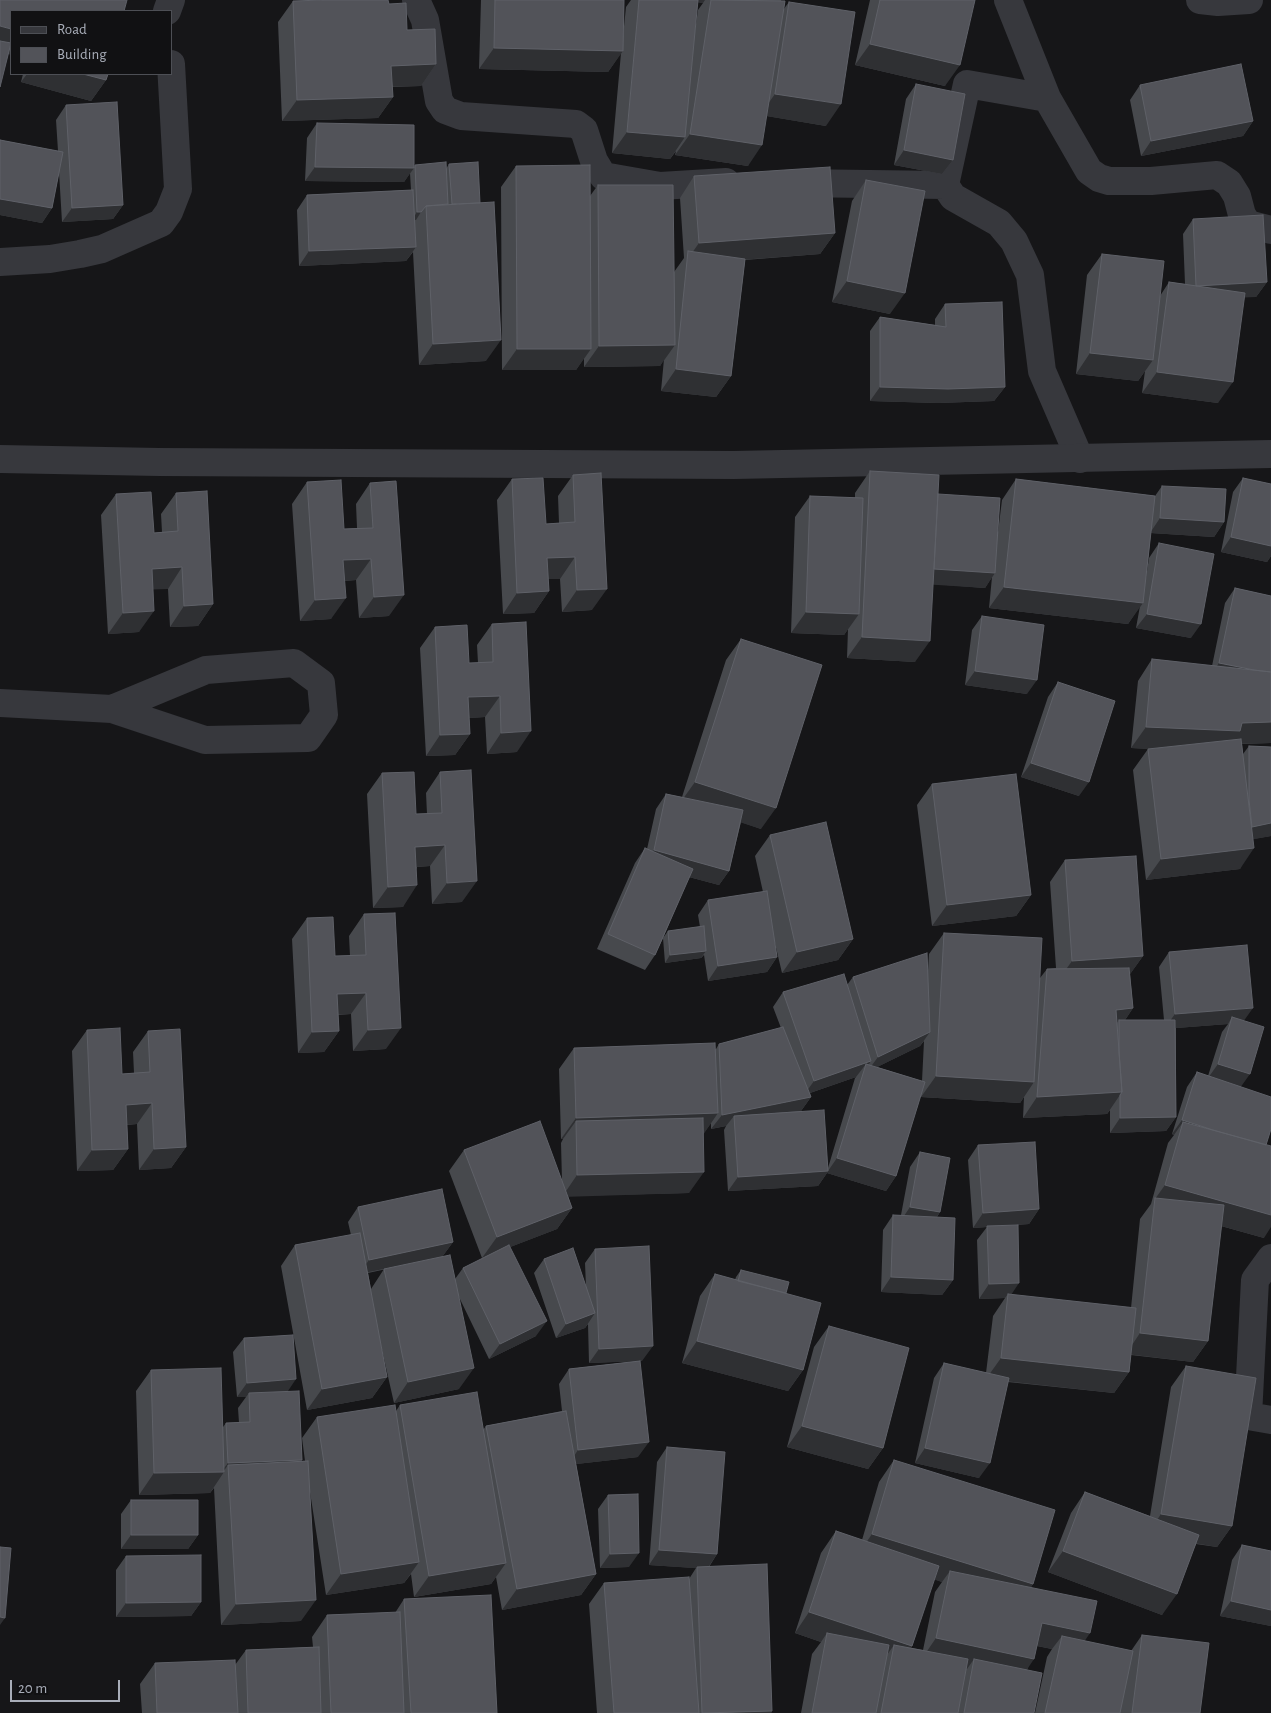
<!DOCTYPE html>
<html>
<head>
<meta charset="utf-8">
<style>
  body { margin:0 }
  #map { position:relative; width:1271px; height:1713px; overflow:hidden; background:#161618; font-family:"Alegreya Sans",sans-serif }
  canvas { display:block }
  .legend { position:absolute; left:10px; top:10px; width:162px; height:65px; box-sizing:border-box; background:#111113; border:1px solid #4d4f55; margin:0; padding:6px 9px; list-style:none; font-size:15px; color:#a8adb8 }
  .legend li { display:flex; align-items:center; gap:10px; height:25px }
  .legend b { width:25px; border:1px solid #4d4f55 }
  .scale { position:absolute; left:10px; top:1680px; width:110px; height:22px; box-sizing:border-box; border:2px solid #a8adb8; border-top:0; padding-left:6px; font-size:15px; line-height:18px; white-space:nowrap; color:#a8adb8; -webkit-text-stroke:4px #111113; paint-order:stroke }
</style>
</head>
<body>
<div id="map">
<canvas width="1271" height="1713"></canvas>
<ul class="legend">
<li><b style="height:6px;background:#37383d"></b>Road</li>
<li><b style="height:14px;background:#525359"></b>Building</li>
</ul>
<div class="scale">20 m</div>
</div>
<script>
const ctx = document.querySelector('canvas').getContext('2d');
ctx.lineJoin = 'round';
const shape = rows => new Path2D(rows.map(r => 'M' + r).join(''));
function strokePath(path, color, width, dash) { ctx.strokeStyle = color; ctx.lineWidth = width; ctx.lineCap = dash ? 'butt' : 'round'; ctx.setLineDash(dash || []); ctx.stroke(path); }
function paint(path, color) { ctx.fillStyle = color; ctx.fill(path, 'evenodd'); }
strokePath(shape([
  [416,0,425,20,439,101,445,110,461,116,576,124,584,130,594,161,603,176,660,186,726,182],
  [1008,0,1047,98,1089,171,1099,178,1109,181,1151,181,1217,175,1229,183,1237,196,1242,215,1248,224,1271,230],
  [1200,0,1218,2,1249,0],
  [167,11,171,0],
  [1047,98,967,84,945,185,953,197,999,223,1014,241,1030,275,1042,371,1080,459],
  [794,183,945,185],
  [0,262,50,259,80,254,102,249,161,223,169,212,178,189,171,64],
  [0,703,112,709,205,740,308,738,324,715,321,683,294,663,206,670,112,709],
  [1271,1258,1255,1280,1248,1416,1271,1420]
]), '#37383d', 28);
strokePath(shape([
  [0,459,159,462,734,465,1271,454]
]), '#37383d', 28);
paint(shape([
  [481,0,624,0,623,36,626,7,631,0,781,0,783,10,789,2,826,126,767,116,748,166,675,155,676,151,670,159,612,153,621,53,608,72,479,69],
  [697,2,703,3,698,10,695,31],
  [870,0,975,0,945,86,855,65],
  [293,1,389,4,407,30,436,64,421,86,392,87,393,97,378,118,282,121,278,22],
  [23,74,108,74,106,80,91,101,21,82],
  [916,84,953,160,942,174,894,165,906,99],
  [1140,85,1253,121,1243,136,1141,156,1130,100],
  [66,105,123,205,113,219,62,222,59,172,52,208,42,223,0,215,0,140,58,151,56,120],
  [317,123,414,167,415,165,446,169,449,164,486,361,419,365,413,252,406,261,299,266,297,210,307,195,411,190,410,173,404,182,305,181,307,138],
  [516,166,590,196,598,185,674,272,684,258,680,198,694,176,835,233,820,254,745,260,731,376,716,397,661,391,664,359,660,366,584,367,584,358,576,370,502,370,501,187],
  [866,180,890,314,832,302,852,201],
  [1193,219,1267,282,1256,297,1244,297,1218,403,1142,393,1145,371,1138,381,1076,374,1087,275,1102,254,1160,296,1169,282,1185,284,1183,234],
  [945,304,1005,387,994,401,938,403,870,401,870,331,880,317,935,325,935,319],
  [870,471,938,494,998,532,1002,500,1016,479,1155,496,1162,486,1224,522,1214,537,1151,533,1146,578,1149,558,1159,543,1191,638,1136,628,1140,606,1128,624,989,608,992,577,985,588,933,584,915,662,847,658,848,629,844,635,791,633,795,517,810,496,855,498,855,493],
  [573,475,592,610,562,612,560,579,548,579,549,591,534,613,503,614,497,500,512,479,546,524,559,523,558,496],
  [1243,478,1271,484,1271,556,1267,562,1221,552,1233,492],
  [307,482,344,529,357,528,356,504,370,483,389,616,359,618,356,580,344,581,331,619,300,621,292,504],
  [176,493,213,604,198,626,170,627,168,589,153,589,139,632,108,634,101,515,116,494,154,533,162,532,161,514],
  [1235,588,1271,596,1271,743,1242,744,1243,754,1249,746,1271,747,1271,836,1253,839,1240,869,1146,880,1133,770,1148,749,1152,749,1131,748,1138,681,1152,659,1212,666,1225,603],
  [982,616,1027,694,965,685,972,630],
  [492,624,517,752,487,754,485,717,469,718,470,734,455,755,426,756,420,648,435,627,469,663,478,663,477,645],
  [741,639,761,829,741,822,729,871,719,885,689,877,663,938,668,931,700,927,698,915,708,900,763,892,755,856,770,835,853,939,838,960,782,973,774,939,777,957,767,972,708,981,704,955,701,958,665,963,663,938,655,955,645,970,597,949,635,863,645,848,647,849,656,809,666,794,682,797,726,660],
  [1058,682,1079,796,1021,777,1048,697],
  [440,772,462,902,432,904,430,866,417,867,403,907,373,908,367,794,382,773,416,814,427,814,426,793],
  [932,784,1031,895,1016,916,932,926,917,805],
  [1065,860,1143,956,1130,974,1133,1008,1125,1020,1164,1020,1159,967,1169,952,1244,1021,1241,1087,1266,1145,1264,1238,1221,1226,1208,1341,1193,1362,1131,1355,1129,1372,1114,1393,1008,1382,979,1478,915,1463,934,1378,944,1363,986,1373,993,1316,1005,1298,979,1299,977,1240,987,1227,973,1228,968,1160,978,1145,1039,1209,1029,1224,1003,1226,1011,1295,1131,1308,1140,1219,1151,1204,1168,1143,1174,1135,1172,1134,1187,1087,1197,1072,1208,1076,1222,1032,1228,1024,1176,1028,1176,1117,1166,1131,1110,1133,1110,1110,1107,1114,1023,1118,1024,1097,1020,1103,921,1097,921,1094,896,1176,886,1191,827,1173,818,1186,728,1191,724,1130,726,1126,711,1129,711,1123,703,1134,689,1193,568,1196,572,1208,557,1229,510,1247,536,1336,489,1359,458,1295,459,1389,394,1403,380,1341,387,1377,372,1398,307,1410,281,1266,295,1245,351,1235,348,1222,358,1207,453,1242,442,1257,368,1273,371,1289,384,1269,455,1279,463,1268,488,1256,482,1258,449,1171,464,1150,562,1181,561,1143,563,1139,561,1139,559,1069,574,1048,716,1049,719,1044,781,1028,773,1007,783,992,847,985,853,977,928,970,929,954,944,933,1040,978,1047,969,1056,968,1050,882],
  [924,1041,922,1081,877,1067,920,1046],
  [856,1077,855,1078,828,1168,801,1111,811,1097,810,1093],
  [364,914,386,1049,353,1051,351,1014,338,1015,339,1031,324,1052,298,1053,292,939,307,918,335,956,350,956,349,936],
  [87,1030,122,1074,134,1073,133,1052,148,1031,186,1147,171,1168,139,1170,137,1124,127,1125,128,1149,113,1170,77,1171,72,1051],
  [920,1152,940,1212,937,1217,953,1280,942,1295,881,1292,883,1230,893,1215,901,1215,910,1167],
  [595,1249,642,1361,640,1361,638,1457,576,1464,596,1574,581,1595,502,1610,496,1577,491,1584,414,1597,411,1574,404,1583,326,1595,310,1492,301,1621,221,1625,214,1488,210,1493,139,1495,136,1391,151,1370,223,1427,226,1423,239,1423,238,1408,246,1397,237,1397,233,1352,244,1338,288,1391,302,1460,301,1461,305,1461,302,1438,317,1417,396,1411,400,1405,483,1430,486,1426,562,1411,559,1384,569,1369,638,1361,589,1363,588,1324,585,1328,556,1338,534,1273,544,1259,586,1287,585,1263],
  [741,1270,786,1293,803,1370,788,1391,682,1363,700,1296,715,1274,735,1280,736,1277],
  [829,1326,883,1448,868,1469,787,1447,814,1347],
  [1186,1366,1232,1526,1217,1547,1196,1544,1162,1615,1048,1572,1071,1513,1085,1492,1150,1516,1171,1387],
  [667,1447,717,1554,709,1567,772,1711,771,1713,597,1713,589,1604,604,1583,689,1579,696,1568,649,1565,657,1462],
  [894,1460,1033,1584,1031,1587,1085,1641,1131,1651,1142,1635,1200,1713,1035,1713,1047,1657,1052,1649,1037,1646,1027,1670,1034,1713,801,1713,812,1654,821,1642,795,1633,821,1553,836,1531,862,1540,879,1482],
  [934,1579,942,1582,935,1592,923,1650,911,1648,912,1646],
  [608,1495,629,1567,600,1568,598,1509],
  [131,1500,198,1535,188,1549,121,1549,121,1514],
  [1242,1545,1271,1551,1271,1626,1220,1616,1232,1560],
  [126,1556,201,1602,191,1616,116,1617,116,1570],
  [404,1599,497,1713,142,1713,140,1684,155,1663,235,1665,246,1650,313,1647,312,1637,327,1615,395,1613]
]), '#47494d');
paint(shape([
  [680,0,705,0,703,3],
  [0,26,11,29,11,55,0,51],
  [870,44,960,65,945,86,855,65],
  [494,48,623,51,608,72,479,69],
  [436,64,421,86,376,87,391,66],
  [27,74,83,74,106,80,91,101,21,82],
  [775,94,841,104,826,126,760,115],
  [393,97,378,118,282,121,297,100],
  [1253,121,1243,136,1141,156,1151,141],
  [627,132,685,137,670,159,612,153],
  [690,134,762,145,748,166,675,155],
  [904,150,953,160,942,174,894,165],
  [315,167,414,168,404,182,305,181],
  [0,199,52,208,42,223,0,215],
  [123,205,113,219,62,222,72,208],
  [417,212,421,212,416,220,412,220],
  [835,233,820,254,687,264,687,260,699,243],
  [416,247,406,261,299,266,309,251],
  [847,281,905,293,890,314,832,302],
  [1267,282,1256,297,1186,300,1196,286],
  [501,340,486,361,419,365,433,344],
  [675,345,660,366,584,367,599,346],
  [517,349,591,349,576,370,502,370],
  [1090,353,1153,360,1138,381,1076,374],
  [676,369,731,376,716,397,661,391],
  [1157,372,1233,382,1218,403,1142,393],
  [880,387,1005,387,994,401,938,403,870,401],
  [1160,518,1224,522,1214,537,1150,533],
  [1231,537,1271,546,1271,556,1267,562,1221,552],
  [575,557,560,579,533,579,547,558],
  [371,559,356,580,328,582,343,560],
  [182,567,168,589,137,590,152,569],
  [932,569,995,573,985,588,922,584],
  [1004,587,1143,603,1128,624,989,608],
  [607,589,592,610,562,612,577,590],
  [549,591,534,613,503,614,517,593],
  [404,595,389,616,359,618,374,597],
  [346,598,331,619,300,621,315,600],
  [213,604,198,626,170,627,184,606],
  [154,611,139,632,108,634,123,613],
  [806,612,859,614,844,635,791,633],
  [1147,614,1201,624,1191,638,1136,628],
  [862,637,930,641,915,662,847,658],
  [1219,663,1271,674,1209,678],
  [975,671,1037,680,1027,694,965,685],
  [500,696,485,717,453,719,468,697],
  [1271,722,1271,743,1231,744,1225,753,1131,748,1146,727],
  [531,731,517,752,487,754,501,733],
  [470,734,455,755,426,756,440,735],
  [1031,763,1089,782,1079,796,1021,777],
  [695,782,776,808,761,829,680,803],
  [1271,823,1271,836,1239,842,1249,828],
  [445,845,430,866,401,868,415,847],
  [1254,848,1240,869,1146,880,1161,859],
  [654,850,729,871,719,885,644,865],
  [477,881,462,902,432,904,447,883],
  [417,885,403,907,373,908,388,887],
  [1031,895,1016,916,932,926,947,905],
  [853,939,838,960,782,973,797,952],
  [706,951,701,958,665,963,670,955],
  [1143,956,1128,977,1057,982,1072,961],
  [777,957,767,972,708,981,718,966],
  [366,993,351,1014,323,1015,337,994],
  [1133,1008,1119,1029,1119,1020,1112,1030,1116,1010],
  [1253,1008,1243,1022,1232,1017,1228,1024,1164,1029,1175,1014],
  [401,1028,386,1049,353,1051,368,1030],
  [339,1031,324,1052,298,1053,312,1032],
  [930,1032,920,1046,867,1072,878,1057],
  [871,1061,863,1073,866,1064,856,1077,804,1095,814,1081],
  [1218,1064,1250,1074,1240,1088,1208,1078],
  [936,1076,1034,1082,1020,1103,921,1097],
  [1122,1092,1107,1114,1023,1118,1037,1097],
  [811,1097,801,1111,734,1116,726,1126,711,1129,722,1115],
  [152,1103,137,1124,111,1126,126,1105],
  [718,1113,703,1135,576,1121,563,1139,561,1139,576,1118],
  [1176,1117,1166,1131,1110,1133,1120,1118],
  [1182,1120,1265,1148,1183,1122,1174,1135,1172,1134],
  [186,1147,171,1168,139,1170,154,1149],
  [128,1149,113,1170,77,1171,92,1150],
  [837,1158,896,1176,886,1191,827,1173,818,1186,728,1191,738,1177,828,1171],
  [704,1172,689,1193,562,1197,577,1175],
  [1165,1185,1271,1215,1271,1227,1264,1238,1154,1207,1155,1199],
  [910,1207,940,1212,930,1227,900,1222],
  [572,1208,557,1229,482,1258,497,1237],
  [1039,1209,1029,1224,973,1228,983,1213],
  [453,1242,442,1257,359,1274,369,1260],
  [891,1277,953,1280,942,1295,881,1292],
  [1019,1283,1009,1298,1008,1294,1005,1298,979,1299,989,1284],
  [595,1313,585,1328,556,1338,566,1324],
  [547,1321,536,1336,489,1359,500,1344],
  [1140,1333,1208,1341,1193,1362,1126,1354],
  [697,1341,803,1370,788,1391,682,1363],
  [653,1346,642,1361,589,1363,599,1349],
  [1001,1358,1129,1372,1114,1393,986,1379],
  [474,1368,459,1389,394,1403,408,1382],
  [387,1377,372,1398,307,1410,322,1389],
  [296,1379,286,1394,249,1393,246,1397,237,1397,247,1383],
  [802,1426,883,1448,868,1469,787,1447],
  [649,1442,638,1457,568,1465,578,1450],
  [925,1448,990,1463,979,1478,915,1463],
  [302,1460,292,1475,228,1465,223,1472,224,1472,210,1493,139,1495,154,1473,221,1472,228,1463],
  [1161,1514,1232,1526,1217,1547,1147,1535],
  [872,1534,1033,1584,1018,1605,950,1571,942,1582,857,1556],
  [131,1535,198,1535,188,1549,121,1549],
  [659,1550,717,1554,707,1569,649,1565],
  [1063,1551,1177,1594,1162,1615,1048,1572],
  [639,1553,629,1567,600,1568,610,1554],
  [419,1562,404,1583,326,1595,341,1574],
  [506,1563,491,1584,414,1597,429,1576],
  [596,1574,581,1595,502,1610,517,1589],
  [316,1600,301,1621,221,1625,236,1604],
  [1231,1601,1271,1610,1271,1626,1220,1616],
  [201,1602,191,1616,116,1617,126,1603],
  [809,1612,912,1646,897,1667,894,1645,882,1662,827,1633,821,1642,795,1633],
  [0,1617,5,1618,0,1625],
  [1042,1623,1090,1633,1076,1654,1062,1636,1052,1649,1027,1644],
  [936,1638,1034,1659,1020,1680,974,1659,967,1669,921,1660],
  [772,1711,771,1713,720,1713]
]), '#2f3033');
const building = shape([
  [0,0,127,0,124,11,11,11,11,29,0,26,0,0],
  [323,0,388,0,389,4,406,3,407,30,435,29,436,64,391,66,393,97,297,100,293,1,323,0],
  [495,0,624,0,623,51,494,48,495,0],
  [639,0,698,0,685,137,627,132,639,0],
  [711,0,785,1,762,145,690,134,711,0],
  [880,0,975,0,960,65,870,44,880,0],
  [789,2,855,12,841,104,775,94,789,2],
  [0,41,11,43,0,87,0,41],
  [1241,64,1253,121,1151,141,1140,85,1241,64],
  [83,74,108,74,106,80,83,74],
  [916,84,965,94,953,160,904,150,916,84],
  [117,102,123,205,72,208,66,105,117,102],
  [317,123,414,125,414,168,315,167,317,123],
  [0,140,63,152,52,208,0,199,0,140],
  [446,162,448,204,426,206,421,212,417,212,415,165,446,162],
  [478,162,480,203,452,204,449,164,478,162],
  [590,165,591,349,517,349,516,166,590,165],
  [830,167,835,233,699,243,694,176,830,167],
  [866,180,925,191,905,293,847,281,866,180],
  [598,185,673,185,675,345,599,346,598,185],
  [413,190,416,247,309,251,307,195,413,190],
  [494,202,501,340,433,344,426,206,494,202],
  [1263,215,1267,282,1196,286,1193,219,1263,215],
  [688,251,745,259,731,376,676,369,688,251],
  [1102,254,1164,261,1153,360,1090,353,1102,254],
  [1169,282,1245,293,1233,382,1157,372,1169,282],
  [1002,302,1005,387,948,389,880,387,880,317,946,327,945,304,1002,302],
  [870,471,939,475,930,641,862,637,870,471],
  [601,473,607,589,577,590,575,557,547,558,549,591,517,593,512,479,543,478,546,524,575,522,573,475,601,473],
  [1243,478,1271,484,1271,546,1231,537,1243,478],
  [1016,479,1155,496,1143,603,1004,587,1016,479],
  [341,480,344,529,373,528,370,483,396,481,404,595,374,597,371,559,343,560,346,598,315,600,307,482,341,480],
  [1162,486,1226,489,1224,522,1160,518,1162,486],
  [207,491,213,604,184,606,182,567,152,569,154,611,123,613,116,494,151,492,154,533,178,531,176,493,207,491],
  [938,494,1000,498,995,573,934,569,938,494],
  [810,496,863,498,859,614,806,612,810,496],
  [1159,543,1214,554,1201,624,1147,614,1159,543],
  [1235,588,1271,596,1271,672,1254,670,1219,663,1235,588],
  [982,616,1044,625,1037,680,975,671,982,616],
  [526,622,531,731,501,733,500,696,468,697,470,734,440,735,435,627,467,625,469,663,493,662,492,624,526,622],
  [741,639,822,665,776,808,695,782,741,639],
  [1152,659,1271,672,1271,722,1242,723,1240,731,1146,727,1152,659],
  [1058,682,1115,701,1089,782,1031,763,1058,682],
  [1241,739,1254,848,1161,859,1148,749,1241,739],
  [1249,746,1271,747,1271,823,1252,827,1249,800,1249,746],
  [471,770,477,881,447,883,445,845,415,847,417,885,388,887,382,773,414,772,416,814,442,813,440,772,471,770],
  [1016,774,1031,895,947,905,932,784,1016,774],
  [666,794,743,810,729,871,654,850,666,794],
  [826,822,853,939,797,952,770,835,826,822],
  [645,848,693,869,655,955,608,934,645,848],
  [1136,856,1143,956,1072,961,1065,860,1136,856],
  [767,891,777,957,718,966,708,900,767,891],
  [395,913,401,1028,368,1030,366,993,337,994,339,1031,312,1032,307,918,333,917,335,956,366,955,364,914,395,913],
  [704,926,706,951,670,955,668,931,704,926],
  [944,933,1042,938,1034,1082,936,1076,944,933],
  [1247,945,1253,1008,1175,1014,1169,952,1247,945],
  [927,953,930,1032,878,1057,853,977,927,953],
  [1129,968,1133,1008,1116,1010,1122,1092,1037,1097,1047,969,1129,968],
  [844,974,871,1061,814,1081,783,992,844,974],
  [1232,1017,1264,1027,1250,1074,1218,1064,1232,1017],
  [1119,1020,1175,1020,1176,1117,1120,1118,1120,1095,1122,1092,1119,1052,1119,1020],
  [783,1027,811,1097,722,1115,719,1044,783,1027],
  [120,1028,122,1074,150,1072,148,1031,180,1029,186,1147,154,1149,152,1103,126,1105,128,1149,92,1150,87,1030,120,1028],
  [715,1043,718,1113,576,1118,574,1048,715,1043],
  [866,1064,925,1082,896,1176,837,1158,866,1064],
  [1197,1072,1271,1097,1271,1129,1266,1145,1213,1130,1182,1120,1197,1072],
  [824,1110,828,1171,738,1177,734,1116,824,1110],
  [703,1118,704,1172,577,1175,576,1121,703,1118],
  [540,1121,572,1208,497,1237,464,1150,540,1121],
  [1183,1122,1271,1146,1271,1215,1165,1185,1183,1122],
  [1035,1142,1039,1209,983,1213,978,1145,1035,1142],
  [920,1152,950,1158,940,1212,910,1207,920,1152],
  [442,1189,453,1242,369,1260,358,1207,442,1189],
  [1155,1198,1224,1205,1208,1341,1140,1333,1155,1198],
  [893,1215,955,1218,953,1280,891,1277,893,1215],
  [1018,1225,1019,1283,989,1284,987,1226,1018,1225],
  [360,1233,387,1377,322,1389,295,1245,360,1233],
  [509,1245,547,1321,500,1344,463,1268,509,1245],
  [649,1246,653,1346,599,1349,595,1249,649,1246],
  [573,1248,595,1313,566,1324,544,1259,573,1248],
  [450,1255,474,1368,408,1382,384,1269,450,1255],
  [741,1270,789,1282,786,1293,738,1281,741,1270],
  [715,1274,821,1303,803,1370,697,1341,715,1274],
  [1008,1294,1136,1308,1129,1372,1001,1358,1008,1294],
  [829,1326,909,1348,883,1448,802,1426,829,1326],
  [293,1335,296,1379,247,1383,244,1338,293,1335],
  [640,1361,649,1442,578,1450,569,1369,640,1361],
  [944,1363,1009,1378,990,1463,925,1448,944,1363],
  [1186,1366,1256,1378,1232,1526,1161,1514,1186,1366],
  [221,1368,224,1472,154,1473,151,1370,221,1368],
  [299,1391,302,1460,228,1463,226,1423,250,1422,249,1393,299,1391],
  [477,1392,506,1563,429,1576,400,1405,477,1392],
  [395,1405,419,1562,341,1574,317,1417,395,1405],
  [566,1411,596,1574,517,1589,486,1426,566,1411],
  [667,1447,725,1452,717,1554,659,1550,667,1447],
  [894,1460,1055,1510,1033,1584,872,1534,894,1460],
  [308,1461,316,1600,236,1604,228,1465,308,1461],
  [1085,1492,1199,1535,1177,1594,1063,1551,1085,1492],
  [638,1494,639,1553,610,1554,608,1495,638,1494],
  [131,1500,198,1500,198,1535,131,1535,131,1500],
  [836,1531,939,1566,912,1646,809,1612,836,1531],
  [1242,1545,1271,1551,1271,1610,1231,1601,1242,1545],
  [0,1547,11,1548,5,1618,0,1617,0,1547],
  [201,1555,201,1602,126,1603,126,1556,201,1555],
  [767,1564,772,1711,702,1713,697,1567,767,1564],
  [950,1571,1097,1601,1090,1633,1042,1623,1034,1659,936,1638,950,1571],
  [689,1577,699,1713,614,1713,604,1583,689,1577],
  [491,1595,497,1713,411,1713,404,1599,491,1595],
  [400,1612,404,1713,331,1713,327,1615,400,1612],
  [827,1633,889,1645,876,1713,812,1713,827,1633],
  [1142,1635,1209,1643,1200,1713,1132,1713,1142,1635],
  [1062,1636,1133,1651,1120,1713,1045,1713,1062,1636],
  [894,1645,968,1659,958,1713,881,1713,894,1645],
  [319,1647,321,1713,248,1713,246,1650,319,1647],
  [974,1659,1042,1673,1034,1713,964,1713,974,1659],
  [235,1660,238,1713,157,1713,155,1663,235,1660]
]);
paint(building, '#525359');
strokePath(building, '#5f6168', 1);
</script>
</body>
</html>
